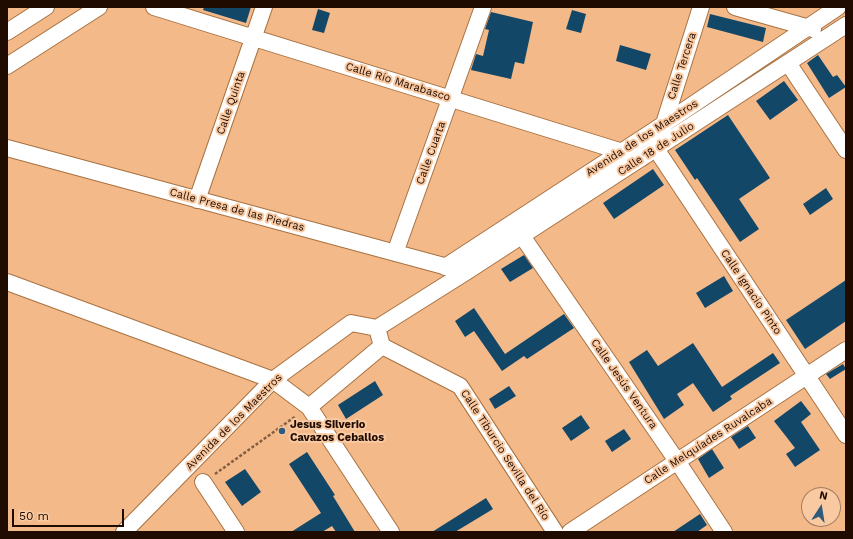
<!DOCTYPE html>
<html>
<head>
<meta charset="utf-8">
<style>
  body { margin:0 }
  #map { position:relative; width:853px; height:539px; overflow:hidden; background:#f4b988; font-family:"Work Sans",sans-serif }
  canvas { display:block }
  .frame { position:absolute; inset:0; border:8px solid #1f0b00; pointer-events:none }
  .north { position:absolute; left:801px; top:487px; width:40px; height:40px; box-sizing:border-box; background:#f9c9a2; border:1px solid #a27d61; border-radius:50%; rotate:12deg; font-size:11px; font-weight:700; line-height:16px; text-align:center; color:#1f0b00 }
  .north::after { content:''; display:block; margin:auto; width:14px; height:18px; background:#2e5b7b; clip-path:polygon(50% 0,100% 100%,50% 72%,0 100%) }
  .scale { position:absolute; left:12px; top:509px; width:112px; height:18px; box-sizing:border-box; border:2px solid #1f0b00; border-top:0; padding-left:5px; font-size:12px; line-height:14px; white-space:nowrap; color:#1f0b00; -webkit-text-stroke:3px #f9c9a2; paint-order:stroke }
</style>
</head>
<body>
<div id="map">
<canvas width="853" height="539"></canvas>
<div class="frame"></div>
<div class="north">N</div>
<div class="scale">50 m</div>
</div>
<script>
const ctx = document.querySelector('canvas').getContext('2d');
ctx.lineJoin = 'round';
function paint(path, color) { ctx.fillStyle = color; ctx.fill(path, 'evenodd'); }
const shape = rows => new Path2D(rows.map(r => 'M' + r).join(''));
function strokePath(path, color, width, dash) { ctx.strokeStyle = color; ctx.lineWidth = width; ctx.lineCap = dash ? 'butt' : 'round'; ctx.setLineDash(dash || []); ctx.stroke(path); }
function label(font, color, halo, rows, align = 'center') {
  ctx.font = font + ' "Work Sans",sans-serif'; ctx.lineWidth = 4; ctx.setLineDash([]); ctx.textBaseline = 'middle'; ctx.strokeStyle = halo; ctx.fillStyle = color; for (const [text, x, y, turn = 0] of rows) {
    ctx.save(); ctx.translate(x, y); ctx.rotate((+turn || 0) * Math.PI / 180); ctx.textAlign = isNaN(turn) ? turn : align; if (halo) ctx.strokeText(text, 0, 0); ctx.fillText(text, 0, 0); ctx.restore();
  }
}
paint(shape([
  [204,7,251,7,246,23,203,10],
  [318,9,330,13,324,33,312,30],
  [572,10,586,14,581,33,566,29],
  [491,12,533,22,524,64,515,62,511,79,471,70,476,54,483,56,489,30,485,29],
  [710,14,766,28,763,42,707,27],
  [620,45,651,54,646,70,616,61],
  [818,55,833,77,837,75,846,87,829,98,807,63],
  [784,81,798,100,770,120,756,101],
  [728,115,770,178,739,199,759,229,740,242,697,178,695,180,675,150],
  [653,169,664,185,614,219,603,203],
  [826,188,833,199,810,215,803,204],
  [524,255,533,268,510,282,501,269],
  [724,276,733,291,705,308,696,293],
  [846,280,846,321,805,349,786,320],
  [474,308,505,354,564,314,574,328,527,359,524,356,502,371,474,331,465,337,455,321],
  [693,343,722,387,773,353,780,363,730,396,732,399,713,412,693,383,677,394,684,405,664,419,629,362,647,350,658,366],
  [843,364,846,369,830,379,826,374],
  [375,381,383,395,346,419,338,405],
  [509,386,516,396,495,409,489,399],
  [801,401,811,414,801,422,820,450,795,467,786,454,795,448,774,421],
  [581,415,590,428,571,441,562,428],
  [748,426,756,438,739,449,731,437],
  [624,429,631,439,612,452,605,441],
  [712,449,724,468,709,478,698,459],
  [307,452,335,495,333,496,355,532,336,532,332,526,322,532,291,532,321,513,289,464],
  [245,469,261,492,242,506,225,482],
  [486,498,493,509,455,532,432,532],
  [700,514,707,525,697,532,673,532]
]), '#134768');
const minor = shape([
  [154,7,642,158],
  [701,7,656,149,846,435],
  [735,7,813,29],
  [7,32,46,7],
  [788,63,846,150],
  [7,66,99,7],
  [7,148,466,272],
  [197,200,264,7],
  [522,236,677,461,724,532],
  [395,253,483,7],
  [445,267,664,124,838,7],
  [7,282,273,380,309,407,391,532],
  [377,328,466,272,846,25],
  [377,328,382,346,460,386,555,532],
  [309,407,382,346],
  [203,482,236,532],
  [124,532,273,380,351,323,377,328],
  [570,532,846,350]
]);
strokePath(minor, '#a87242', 18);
strokePath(shape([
  [215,474,296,416]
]), '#845d40', 2.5, [3, 2]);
strokePath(minor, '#fff', 16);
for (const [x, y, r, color] of [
  [282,431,4,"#2e5b7b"]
]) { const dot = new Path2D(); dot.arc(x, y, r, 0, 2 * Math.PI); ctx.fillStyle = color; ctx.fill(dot); strokePath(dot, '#f9c9a2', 1.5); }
label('11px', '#1f0b00', '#f9c9a2', [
  ["Calle Tercera",682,66,-72],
  ["Calle Río Marabasco",398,82,17],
  ["Calle Quinta",231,103,-71],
  ["Avenida de los Maestros",642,138,-33],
  ["Calle 18 de Julio",656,149,-33],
  ["Calle Cuarta",431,153,-70],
  ["Calle Presa de las Piedras",237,210,15],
  ["Calle Ignacio Pinto",751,292,56],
  ["Calle Jesús Ventura",624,384,55],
  ["Avenida de los Maestros",234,422,-45],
  ["Calle Melquíades Ruvalcaba",708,441,-33],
  ["Calle Tiburcio Sevilla del Río",505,455,57]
]);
label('bold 11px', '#1f0b00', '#f9c9a2', [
  ["Jesus Silverio",290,425],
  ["Cavazos Ceballos",290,438]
], 'left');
</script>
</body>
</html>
